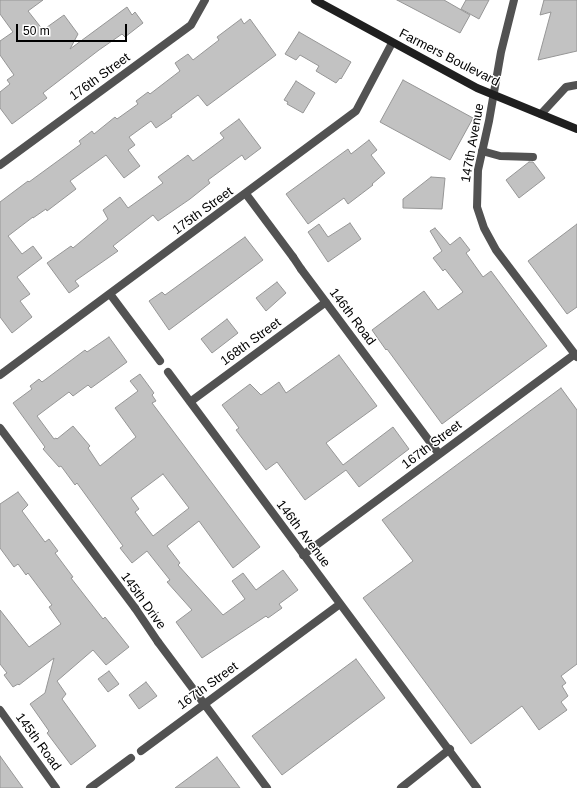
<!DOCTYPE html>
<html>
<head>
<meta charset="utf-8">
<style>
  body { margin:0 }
  #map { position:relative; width:577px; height:788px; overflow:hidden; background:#fff; font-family:Helvetica,sans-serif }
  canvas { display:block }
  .scale { position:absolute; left:16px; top:24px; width:111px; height:18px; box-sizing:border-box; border:2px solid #000; border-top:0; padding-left:5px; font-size:12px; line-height:14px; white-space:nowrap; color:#000; -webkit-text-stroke:3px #fff; paint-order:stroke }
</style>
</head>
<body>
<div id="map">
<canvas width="577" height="788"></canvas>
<div class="scale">50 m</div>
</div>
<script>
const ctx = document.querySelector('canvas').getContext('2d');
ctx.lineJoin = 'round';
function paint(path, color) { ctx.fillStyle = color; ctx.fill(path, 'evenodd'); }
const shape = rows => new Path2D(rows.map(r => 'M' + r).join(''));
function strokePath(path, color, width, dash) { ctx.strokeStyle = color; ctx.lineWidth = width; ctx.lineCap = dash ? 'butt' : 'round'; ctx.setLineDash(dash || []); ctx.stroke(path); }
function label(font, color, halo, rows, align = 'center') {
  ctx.font = font + ' Helvetica,sans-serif'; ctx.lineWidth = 3; ctx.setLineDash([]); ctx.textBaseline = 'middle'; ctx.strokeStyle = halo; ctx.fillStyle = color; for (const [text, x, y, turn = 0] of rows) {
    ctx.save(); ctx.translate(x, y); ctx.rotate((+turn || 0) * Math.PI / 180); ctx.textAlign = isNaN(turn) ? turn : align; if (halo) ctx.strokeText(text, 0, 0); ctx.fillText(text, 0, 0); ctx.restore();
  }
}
const building = shape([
  [0,0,43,0,28,11,43,30,64,15,78,34,70,49,127,7,132,15,135,12,143,23,125,37,122,34,99,50,43,93,47,98,12,124,0,108,0,92,10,84,7,80,14,75,0,55,0,41,13,32,0,14,0,0],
  [397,0,444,0,470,15,460,33,397,0],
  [466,0,489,0,479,19,461,9,466,0],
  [544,0,577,0,577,51,538,60,551,12,540,15,544,0],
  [241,19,244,24,250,19,276,55,207,106,198,95,171,115,172,117,156,128,151,121,129,137,135,145,128,150,140,166,124,178,106,155,70,181,76,189,47,211,46,209,33,218,33,217,8,236,22,254,33,246,42,258,17,277,30,294,20,301,32,317,12,333,0,317,0,202,28,181,29,182,81,144,79,141,92,131,94,134,115,117,117,119,138,104,136,101,148,92,150,94,180,71,175,63,188,54,193,60,219,40,217,37,241,19],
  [299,32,351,62,341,79,340,78,336,83,316,71,319,66,300,55,296,60,285,54,299,32],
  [403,80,473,118,450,160,380,122,403,80],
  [296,81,315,93,303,113,287,104,288,102,284,100,296,81],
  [239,119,261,148,245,160,242,155,208,180,210,183,190,199,158,221,153,215,113,246,118,251,75,281,79,286,69,293,47,263,71,246,73,248,108,219,103,210,120,197,128,208,163,183,158,177,188,155,193,161,224,138,220,133,239,119],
  [369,140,377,150,371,155,385,173,372,184,373,185,348,204,344,198,308,224,286,194,348,149,351,154,369,140],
  [529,162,533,162,545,178,519,198,506,180,529,162],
  [431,177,445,178,442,209,403,208,403,199,431,177],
  [350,223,361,239,328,262,308,232,319,224,328,237,350,223],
  [577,224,577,307,567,314,528,261,577,224],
  [435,228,450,245,460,237,470,250,466,253,483,277,491,271,547,346,442,424,387,349,386,350,372,330,424,291,438,310,463,292,445,269,443,271,433,258,442,251,430,231,435,228],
  [245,237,263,260,169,330,149,301,162,292,165,295,245,237],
  [277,282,286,293,266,311,256,298,277,282],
  [227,319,238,333,212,353,201,339,227,319],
  [109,337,127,362,91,388,88,385,73,396,69,392,37,416,54,439,56,438,57,439,73,426,90,446,88,448,100,466,136,437,115,408,138,391,130,381,140,374,154,393,152,395,156,401,152,403,260,547,233,568,199,521,167,546,180,563,178,565,223,615,245,599,232,581,243,573,256,590,283,570,298,590,279,604,282,608,268,618,266,616,202,658,176,622,192,610,167,582,170,580,147,551,132,563,120,548,123,546,93,505,77,483,75,485,61,466,59,467,43,449,45,447,13,403,32,389,30,386,39,379,42,382,85,350,87,352,109,337],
  [163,474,189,508,153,536,135,512,139,509,131,498,163,474],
  [339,355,377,406,326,443,343,465,393,427,409,449,359,487,346,470,305,500,277,462,266,470,236,430,239,428,222,405,250,384,261,395,279,382,286,393,339,355],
  [561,388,577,410,577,664,561,676,566,683,562,686,568,696,561,702,567,710,539,730,522,706,471,744,363,598,413,561,382,520,561,388],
  [18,492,28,505,22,511,45,542,49,539,58,551,55,553,73,577,71,578,103,619,105,617,129,647,106,665,93,650,57,681,66,694,62,699,96,746,71,765,47,733,49,731,30,704,45,693,54,658,19,685,18,684,13,687,4,675,7,673,0,664,0,610,29,647,61,624,49,607,52,605,28,573,26,575,18,564,14,567,0,548,0,504,18,492],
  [356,659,385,698,282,775,252,736,356,659],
  [109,671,119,684,108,692,98,679,109,671],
  [146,682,157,696,139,709,129,695,146,682],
  [0,756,23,788,0,788,0,756],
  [217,757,240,788,175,788,217,757]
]);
paint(building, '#c2c2c2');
strokePath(building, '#969696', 1);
strokePath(shape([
  [482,151,500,156,533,157],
  [401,788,450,749]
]), '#525252', 8);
strokePath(shape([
  [293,257,301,269],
  [135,608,158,642]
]), '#525252', 8);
strokePath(shape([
  [541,114,566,87,577,85],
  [0,165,191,25,205,0],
  [246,194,293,257],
  [301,269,439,454],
  [110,294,160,361],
  [168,372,477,788],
  [0,375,356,111,392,43],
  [190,402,326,302],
  [0,428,135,608],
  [303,555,575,354],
  [158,642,267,788],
  [0,710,56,788],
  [141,751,340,604],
  [90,788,131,758]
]), '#525252', 8);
strokePath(shape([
  [514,0,501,52,489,121,478,170,477,207,484,228,496,250,577,357]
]), '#525252', 8);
strokePath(shape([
  [315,0,477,88,577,129]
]), '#1f1f1f', 8);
label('13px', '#000', '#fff', [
  ["Farmers Boulevard",449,58,27],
  ["176th Street",100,77,-36],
  ["147th Avenue",473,143,-80],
  ["175th Street",203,211,-36],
  ["146th Road",352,317,53],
  ["168th Street",251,342,-36],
  ["167th Street",432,445,-37],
  ["146th Avenue",303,534,53],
  ["145th Drive",143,601,54],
  ["167th Street",208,686,-36],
  ["145th Road",38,742,54]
]);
</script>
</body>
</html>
